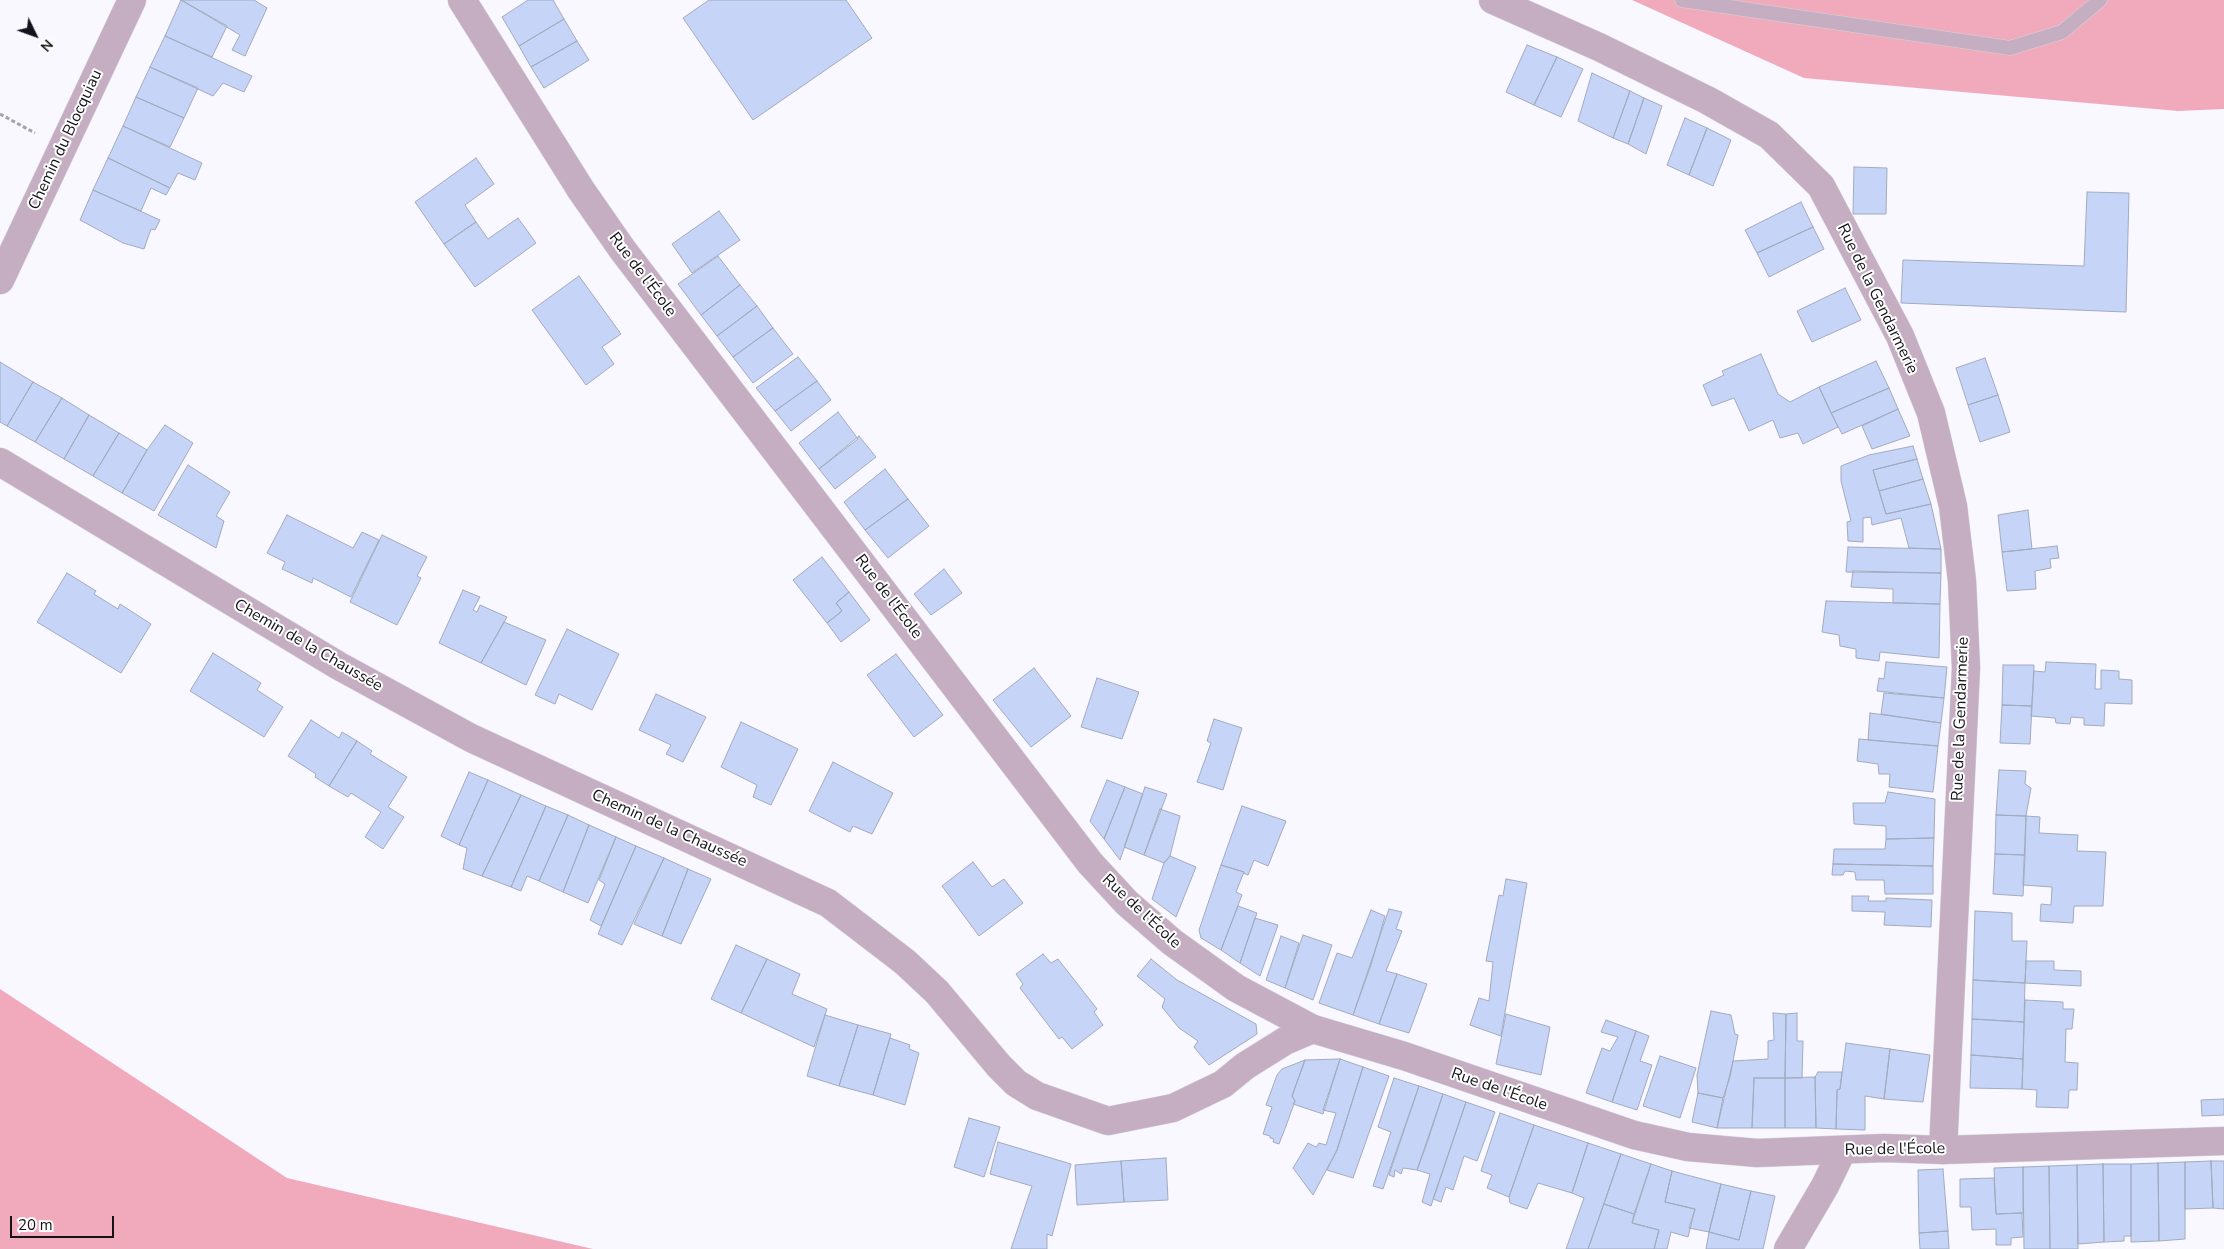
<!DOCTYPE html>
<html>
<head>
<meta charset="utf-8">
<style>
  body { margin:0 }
  #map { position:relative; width:2224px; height:1249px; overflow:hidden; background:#f9f7ff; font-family:"Nunito Sans",sans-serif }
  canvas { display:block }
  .north { position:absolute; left:10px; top:10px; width:50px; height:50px; -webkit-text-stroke:4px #fff; paint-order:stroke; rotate:132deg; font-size:14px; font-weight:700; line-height:20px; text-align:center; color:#15131a }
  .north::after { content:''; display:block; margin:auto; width:18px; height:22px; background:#15131a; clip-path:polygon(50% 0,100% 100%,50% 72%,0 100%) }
  .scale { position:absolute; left:10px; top:1216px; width:104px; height:22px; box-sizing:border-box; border:2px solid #15131a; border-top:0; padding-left:6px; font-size:15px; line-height:18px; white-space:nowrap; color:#15131a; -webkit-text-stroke:4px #fff; paint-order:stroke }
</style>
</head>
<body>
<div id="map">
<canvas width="2224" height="1249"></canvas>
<div class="north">N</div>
<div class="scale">20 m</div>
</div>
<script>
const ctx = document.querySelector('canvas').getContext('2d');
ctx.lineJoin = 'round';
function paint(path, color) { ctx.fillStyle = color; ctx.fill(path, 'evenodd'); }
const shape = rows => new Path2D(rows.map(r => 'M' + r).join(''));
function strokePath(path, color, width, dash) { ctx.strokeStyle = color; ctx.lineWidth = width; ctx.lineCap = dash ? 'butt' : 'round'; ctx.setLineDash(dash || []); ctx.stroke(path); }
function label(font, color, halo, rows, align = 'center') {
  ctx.font = font + ' "Nunito Sans",sans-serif'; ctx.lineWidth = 4; ctx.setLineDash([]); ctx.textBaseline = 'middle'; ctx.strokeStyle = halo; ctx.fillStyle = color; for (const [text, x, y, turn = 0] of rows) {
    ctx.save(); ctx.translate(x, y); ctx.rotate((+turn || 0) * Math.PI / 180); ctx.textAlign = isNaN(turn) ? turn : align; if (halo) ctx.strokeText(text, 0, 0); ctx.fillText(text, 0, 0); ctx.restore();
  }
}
paint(shape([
  [1632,0,2224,0,2224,109,2178,111,1804,78],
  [0,989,287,1178,593,1249,0,1249]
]), '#f1aabb');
const building = shape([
  [181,0,227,26,212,57,165,36,181,0],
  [181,0,254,0,267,8,245,56,232,50,240,35,181,0],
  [528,0,553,0,564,19,519,46,502,17,528,0],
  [709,0,846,0,872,38,753,120,683,18,709,0],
  [564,19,577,41,531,67,519,46,564,19],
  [165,36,252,76,244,92,223,83,213,96,150,67,165,36],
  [577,41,589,60,544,88,531,67,577,41],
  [1527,45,1557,57,1534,105,1506,92,1527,45],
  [1557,57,1583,69,1561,117,1534,105,1557,57],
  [150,67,198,88,184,118,136,97,150,67],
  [1592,73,1630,91,1613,138,1578,121,1592,73],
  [1630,91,1644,98,1628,144,1613,138,1630,91],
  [136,97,184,118,170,147,123,126,136,97],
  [1644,98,1662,106,1646,154,1628,144,1644,98],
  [1685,118,1707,128,1689,175,1667,165,1685,118],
  [123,126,202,163,195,180,178,173,170,188,108,158,123,126],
  [1707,128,1731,140,1713,186,1689,175,1707,128],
  [108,158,170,188,166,195,151,188,141,211,93,190,108,158],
  [476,158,494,184,465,205,476,222,444,244,415,202,476,158],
  [1854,167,1887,168,1886,214,1853,214,1854,167],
  [93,190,160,220,155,230,151,229,144,249,123,243,80,220,93,190],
  [2087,192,2129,193,2126,312,1901,303,1903,260,2084,266,2087,192],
  [1801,202,1813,227,1757,253,1745,230,1801,202],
  [719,211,740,240,692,273,672,244,719,211],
  [518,218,536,243,475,287,444,244,476,222,488,239,518,218],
  [1813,227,1824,249,1769,277,1757,253,1813,227],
  [718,256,740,285,701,315,678,284,718,256],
  [579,276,621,334,602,347,614,364,586,385,532,310,579,276],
  [740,285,757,306,717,336,701,315,740,285],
  [1845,288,1861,320,1812,342,1797,311,1845,288],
  [757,306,773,328,733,357,717,336,757,306],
  [773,328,793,354,753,383,733,357,773,328],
  [1761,354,1778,394,1790,402,1819,387,1838,427,1803,444,1798,433,1780,438,1773,420,1749,431,1734,398,1712,406,1703,385,1724,375,1722,371,1761,354],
  [798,357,817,381,775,411,756,388,798,357],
  [1985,358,1998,395,1968,405,1956,368,1985,358],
  [1876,361,1889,388,1831,413,1819,387,1876,361],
  [0,362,33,382,7,426,0,422,0,362],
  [817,381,831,400,791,431,775,411,817,381],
  [33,382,62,398,35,442,7,426,33,382],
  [1889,388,1898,409,1842,434,1831,413,1889,388],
  [1998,395,2010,432,1980,442,1968,405,1998,395],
  [62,398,89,415,64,459,35,442,62,398],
  [1898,409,1910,436,1872,449,1862,426,1898,409],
  [838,412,858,439,819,469,799,443,838,412],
  [89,415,119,433,93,476,64,459,89,415],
  [165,425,193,443,154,511,122,493,147,450,165,425],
  [119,433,147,450,122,493,93,476,119,433],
  [859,436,876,457,835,489,819,469,859,436],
  [1913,446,1917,459,1873,470,1886,514,1931,504,1941,549,1909,548,1901,518,1872,525,1871,517,1863,518,1863,542,1848,541,1847,522,1851,521,1841,481,1841,466,1869,455,1913,446],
  [1917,459,1923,479,1879,491,1873,470,1917,459],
  [188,465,230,492,216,516,224,521,216,548,158,515,188,465],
  [885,469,908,499,865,530,844,502,885,469],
  [1923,479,1931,504,1886,514,1879,491,1923,479],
  [908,499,929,526,888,558,865,530,908,499],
  [2028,510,2032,549,2002,552,1998,515,2028,510],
  [287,515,353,548,362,532,379,540,351,597,313,578,312,583,282,569,285,562,267,553,287,515],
  [382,535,427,557,417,576,421,578,397,625,350,602,382,535],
  [2057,546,2059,558,2050,559,2051,568,2035,571,2036,589,2007,591,2002,552,2057,546],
  [1848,547,1941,549,1941,573,1846,572,1848,547],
  [822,557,849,592,836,603,842,611,827,623,793,580,822,557],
  [944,569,962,593,931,615,914,594,944,569],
  [1853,571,1941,573,1940,604,1893,603,1893,589,1851,587,1853,571],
  [67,573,96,591,94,594,118,609,120,604,151,624,121,673,37,622,67,573],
  [463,590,480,597,473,610,477,612,480,605,507,617,481,663,439,643,463,590],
  [849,592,870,620,841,642,827,623,842,611,836,603,849,592],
  [1826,601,1940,604,1939,658,1880,652,1879,661,1856,658,1856,649,1840,646,1839,635,1822,632,1826,601],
  [504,622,546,640,526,685,481,663,504,622],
  [567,629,619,654,592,710,559,694,555,704,535,695,567,629],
  [213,653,261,683,257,690,283,707,264,737,190,691,213,653],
  [896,654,943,715,914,737,867,675,896,654],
  [1886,662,1947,667,1944,698,1877,691,1879,678,1884,679,1886,662],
  [2046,662,2096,664,2095,689,2101,689,2101,670,2119,671,2119,679,2132,680,2132,704,2105,703,2104,726,2084,725,2084,718,2071,717,2070,724,2056,723,2055,718,2031,716,2034,671,2045,672,2046,662],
  [2003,665,2034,665,2032,706,2002,705,2003,665],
  [1034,668,1071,716,1031,747,993,700,1034,668],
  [1097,678,1139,692,1122,739,1081,727,1097,678],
  [1884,693,1944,698,1941,723,1881,714,1884,693],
  [656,694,706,717,683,762,666,754,671,745,639,730,656,694],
  [2002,705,2032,706,2030,744,2000,743,2002,705],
  [1870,713,1941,723,1938,746,1868,740,1870,713],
  [1214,719,1242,728,1223,790,1197,782,1211,743,1207,741,1214,719],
  [311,720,339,738,342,732,357,741,329,786,315,777,316,774,288,756,311,720],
  [741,722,798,749,771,805,753,797,757,785,721,767,741,722],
  [1859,739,1938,746,1933,792,1889,787,1890,774,1879,774,1878,764,1857,761,1859,739],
  [357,741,372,751,370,754,407,777,388,807,404,817,383,849,365,837,381,812,351,793,348,797,329,786,357,741],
  [833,762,893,793,872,834,853,826,850,832,809,811,833,762],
  [1999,770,2026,771,2025,784,2031,788,2026,816,1996,815,1999,770],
  [469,772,488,780,459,845,441,836,469,772],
  [488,780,521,795,482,876,463,869,467,848,459,845,488,780],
  [1107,780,1125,787,1104,839,1090,821,1107,780],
  [1125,787,1143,794,1120,860,1104,839,1125,787],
  [1145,787,1167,794,1144,855,1124,847,1145,787],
  [1888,792,1935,799,1934,838,1886,839,1886,826,1854,824,1853,803,1885,803,1888,792],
  [521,795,546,806,511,887,482,876,521,795],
  [546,806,568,815,539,881,527,876,521,891,511,887,546,806],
  [1242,806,1286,821,1268,866,1254,860,1248,875,1243,873,1244,872,1221,865,1242,806],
  [1160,809,1180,816,1170,856,1164,863,1144,855,1160,809],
  [568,815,589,825,563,892,539,881,568,815],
  [1996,815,2026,816,2025,855,1995,854,1996,815],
  [2026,816,2040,817,2039,833,2078,835,2077,851,2106,852,2103,906,2074,906,2073,923,2040,921,2041,904,2051,905,2052,887,2023,885,2026,816],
  [589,825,616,837,588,903,563,892,589,825],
  [616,837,636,846,601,926,590,920,605,884,599,880,616,837],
  [1934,838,1933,866,1833,864,1834,849,1885,849,1886,839,1934,838],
  [636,846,664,858,622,945,598,934,636,846],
  [1995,854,2025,855,2023,896,1993,894,1995,854],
  [1170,856,1196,867,1176,917,1152,899,1164,863,1170,856],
  [664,858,688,869,662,936,634,924,664,858],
  [973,862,992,887,1004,879,1023,903,979,936,942,886,973,862],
  [1833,864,1933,866,1933,894,1885,894,1884,880,1856,880,1855,872,1845,871,1843,875,1832,875,1833,864],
  [1221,865,1244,872,1236,892,1242,895,1221,950,1201,938,1199,930,1221,865],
  [688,869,711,879,681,944,662,936,688,869],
  [1506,879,1527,883,1501,1036,1470,1025,1479,998,1489,1001,1493,962,1486,961,1499,895,1503,896,1506,879],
  [1852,896,1869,896,1868,901,1886,901,1886,898,1932,900,1931,927,1884,925,1885,912,1852,911,1852,896],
  [1238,906,1257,913,1240,963,1221,950,1238,906],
  [1389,909,1402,912,1396,929,1402,931,1386,971,1397,974,1379,1024,1353,1015,1389,909],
  [1371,910,1385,916,1371,965,1353,1015,1319,1003,1337,953,1352,958,1371,910],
  [1975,911,2012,913,2012,941,2027,941,2025,983,1973,980,1975,911],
  [1255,918,1278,925,1260,976,1240,963,1255,918],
  [1303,935,1332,945,1313,1000,1285,988,1303,935],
  [1281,936,1299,943,1285,988,1266,980,1281,936],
  [736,945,767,959,741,1013,711,999,736,945],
  [1043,954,1051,963,1058,959,1097,1009,1094,1012,1103,1025,1072,1049,1062,1037,1059,1039,1020,988,1023,984,1016,974,1043,954],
  [767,959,800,974,792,994,827,1009,814,1047,741,1013,767,959],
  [1151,959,1177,980,1256,1024,1257,1034,1209,1065,1194,1047,1198,1041,1179,1028,1162,1007,1165,999,1137,976,1151,959],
  [2026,961,2054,961,2054,970,2081,971,2081,986,2025,983,2026,961],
  [1397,974,1427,984,1409,1033,1379,1024,1397,974],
  [1973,980,2025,983,2024,1022,1972,1019,1973,980],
  [2025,1000,2063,1002,2063,1009,2074,1009,2072,1029,2066,1029,2065,1062,2078,1063,2077,1090,2069,1090,2068,1108,2036,1107,2037,1090,2022,1089,2025,1000],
  [1711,1011,1731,1015,1735,1034,1738,1035,1730,1077,1723,1098,1698,1093,1697,1075,1711,1011],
  [1773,1013,1786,1014,1785,1078,1754,1078,1752,1128,1717,1128,1733,1061,1768,1059,1768,1041,1774,1040,1773,1013],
  [1797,1013,1797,1041,1803,1041,1802,1078,1785,1078,1786,1014,1797,1013],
  [1506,1014,1550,1027,1541,1075,1496,1064,1506,1014],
  [825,1015,858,1025,839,1086,807,1076,825,1015],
  [1972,1019,2024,1022,2023,1059,1971,1055,1972,1019],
  [1606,1020,1636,1031,1612,1102,1586,1093,1602,1048,1610,1051,1618,1037,1601,1032,1606,1020],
  [858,1025,891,1034,873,1095,839,1086,858,1025],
  [1636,1031,1649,1036,1640,1061,1652,1065,1637,1110,1612,1102,1636,1031],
  [890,1038,910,1045,909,1049,919,1053,905,1105,873,1095,890,1038],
  [1846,1043,1890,1049,1884,1099,1865,1096,1865,1130,1836,1129,1837,1090,1840,1089,1846,1043],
  [1890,1049,1930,1055,1923,1102,1884,1099,1890,1049],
  [1971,1055,2023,1059,2022,1089,1970,1088,1971,1055],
  [1660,1056,1696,1068,1680,1118,1643,1106,1660,1056],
  [1340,1059,1323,1114,1293,1104,1295,1101,1292,1096,1305,1060,1340,1059],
  [1340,1059,1363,1067,1337,1150,1313,1195,1293,1168,1308,1143,1316,1147,1319,1143,1326,1145,1336,1113,1323,1110,1340,1059],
  [1305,1060,1292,1096,1295,1101,1286,1126,1279,1144,1273,1142,1274,1139,1270,1138,1270,1136,1263,1134,1272,1107,1266,1105,1277,1075,1282,1069,1305,1060],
  [1363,1067,1389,1076,1353,1178,1327,1170,1337,1150,1363,1067],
  [1818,1072,1842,1072,1840,1089,1837,1090,1836,1129,1816,1128,1815,1077,1818,1072],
  [1815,1077,1816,1128,1785,1128,1785,1078,1815,1077],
  [1394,1078,1419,1086,1383,1189,1373,1186,1391,1132,1378,1127,1394,1078],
  [1754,1078,1785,1078,1785,1128,1752,1128,1754,1078],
  [1419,1086,1443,1094,1427,1143,1417,1170,1403,1168,1401,1174,1395,1170,1394,1177,1389,1175,1419,1086],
  [1698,1093,1723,1098,1717,1128,1692,1122,1698,1093],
  [1443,1094,1466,1102,1431,1206,1422,1202,1430,1174,1417,1170,1443,1094],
  [2224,1099,2224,1115,2202,1116,2201,1100,2224,1099],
  [1466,1102,1495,1112,1477,1161,1464,1156,1453,1190,1446,1187,1441,1202,1433,1199,1466,1102],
  [1500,1113,1534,1125,1509,1197,1487,1188,1492,1175,1481,1171,1500,1113],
  [969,1118,1000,1127,984,1177,954,1167,969,1118],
  [1534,1125,1588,1143,1572,1193,1538,1183,1527,1209,1510,1203,1509,1197,1534,1125],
  [998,1142,1071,1164,1052,1236,1047,1234,1047,1249,1011,1249,1032,1186,990,1174,998,1142],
  [1588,1143,1621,1154,1588,1249,1566,1249,1584,1198,1572,1193,1588,1143],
  [1621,1154,1651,1164,1634,1214,1604,1204,1621,1154],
  [1166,1158,1168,1200,1124,1202,1121,1161,1166,1158],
  [1121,1161,1124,1202,1077,1205,1075,1165,1121,1161],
  [2211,1161,2213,1208,2185,1209,2185,1162,2211,1161],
  [2211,1161,2224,1161,2224,1209,2213,1208,2211,1161],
  [2185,1162,2185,1239,2159,1241,2158,1163,2185,1162],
  [2158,1163,2159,1241,2131,1242,2131,1164,2158,1163],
  [1651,1164,1672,1171,1665,1202,1695,1209,1688,1237,1671,1232,1667,1249,1654,1249,1659,1230,1632,1223,1651,1164],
  [2103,1164,2104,1242,2078,1244,2077,1165,2103,1164],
  [2103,1164,2131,1164,2131,1236,2124,1236,2124,1241,2104,1242,2103,1164],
  [2077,1165,2078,1249,2050,1249,2049,1166,2077,1165],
  [2049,1166,2050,1249,2024,1249,2023,1167,2049,1166],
  [2023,1167,2023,1213,1996,1214,1994,1168,2023,1167],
  [1943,1169,1948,1231,1919,1233,1918,1170,1943,1169],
  [1672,1171,1721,1184,1709,1232,1689,1228,1695,1209,1665,1202,1672,1171],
  [1994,1178,1996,1214,2022,1213,2023,1237,2011,1238,2011,1245,1996,1245,1996,1229,1972,1230,1971,1207,1960,1207,1960,1179,1994,1178],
  [1721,1184,1751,1191,1739,1240,1709,1232,1721,1184],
  [1751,1191,1775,1196,1763,1249,1706,1249,1709,1232,1739,1240,1751,1191],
  [1604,1204,1634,1214,1632,1223,1659,1230,1654,1249,1588,1249,1604,1204],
  [1948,1231,1949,1249,1920,1249,1919,1233,1948,1231]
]);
paint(building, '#c5d4f7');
strokePath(building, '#a2abbe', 1);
const service = shape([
  [1682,0,2010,48,2062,32,2100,0]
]);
const minor = shape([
  [462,0,581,190,622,249,1090,863,1127,903,1172,942,1236,988,1313,1029],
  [1493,0,1599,47,1707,100,1769,135,1821,186,1900,336,1931,413,1953,506,1962,581,1966,668,1943,1150],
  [0,280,132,0],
  [1788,1249,1825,1186,1842,1151]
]);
const tertiary = shape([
  [0,462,339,666,471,738,828,903,905,962,937,992,999,1066,1016,1083,1037,1096,1108,1121,1173,1108,1223,1084,1245,1066,1285,1041,1313,1029,1404,1056,1634,1135,1688,1147,1757,1153,1884,1148,1943,1150,2224,1141]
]);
strokePath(service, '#d5d3da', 15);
strokePath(minor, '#d5d3da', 29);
strokePath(tertiary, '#d5d3da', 29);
strokePath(shape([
  [0,114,35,133]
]), '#a4a2aa', 3, [4, 2.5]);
strokePath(service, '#c5aec1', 14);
strokePath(minor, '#c5aec1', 28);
strokePath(tertiary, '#c5aec1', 28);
label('16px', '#15131a', '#fff', [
  ["Chemin du Blocquiau",66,140,-65],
  ["Rue de l'École",642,275,53],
  ["Rue de la Gendarmerie",1877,299,64],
  ["Rue de l'École",888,597,53],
  ["Chemin de la Chaussée",308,646,30],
  ["Rue de la Gendarmerie",1961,719,-88],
  ["Chemin de la Chaussée",669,829,24],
  ["Rue de l'École",1141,912,43],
  ["Rue de l'École",1499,1090,19],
  ["Rue de l'École",1895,1150,-1]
]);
</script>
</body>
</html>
